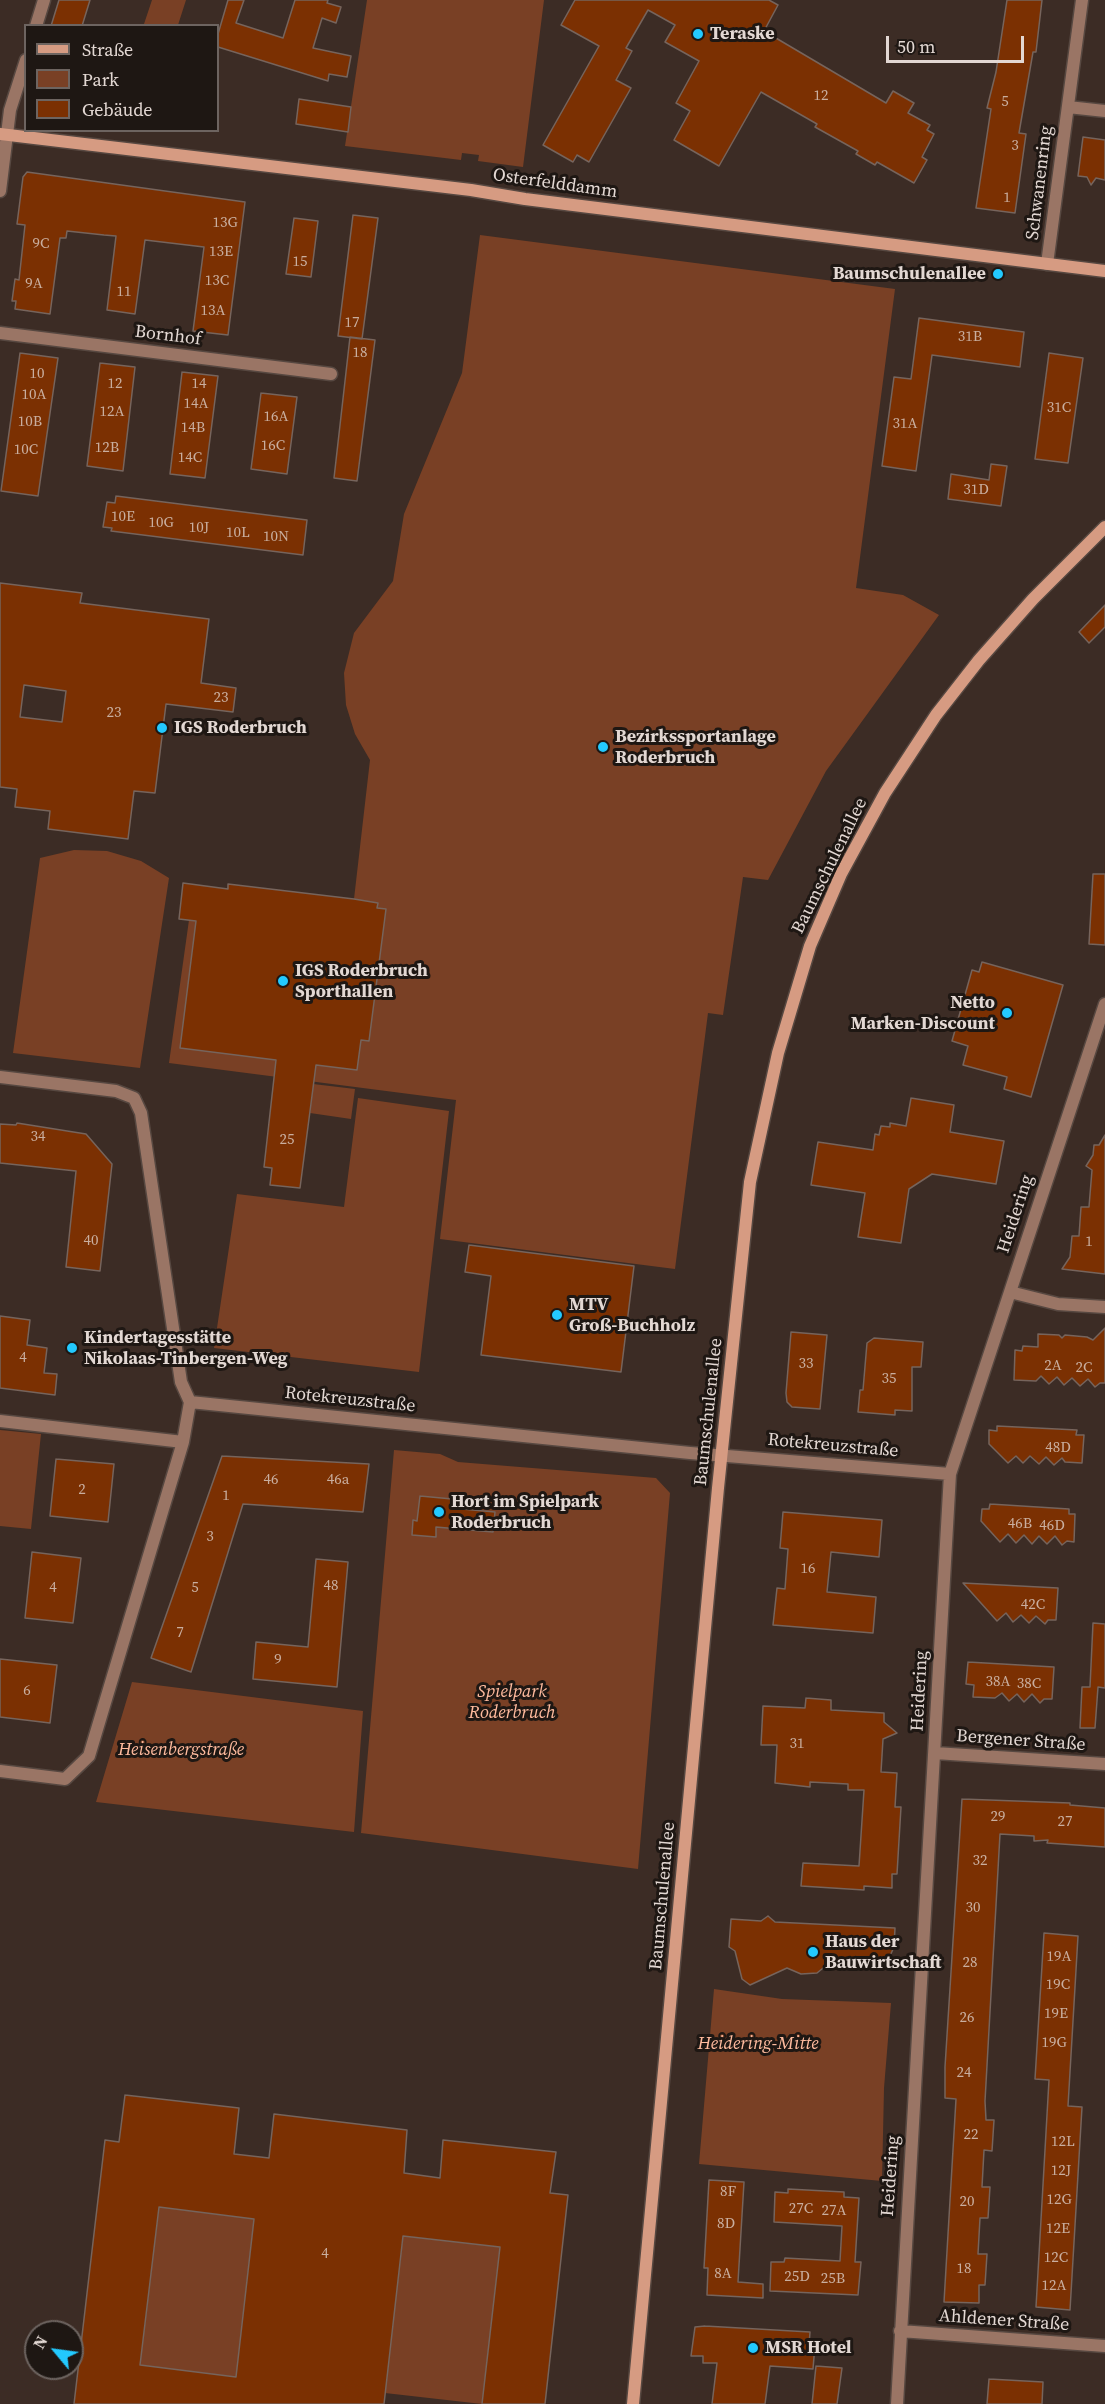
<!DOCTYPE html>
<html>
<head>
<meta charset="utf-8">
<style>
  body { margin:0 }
  #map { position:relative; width:1105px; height:2404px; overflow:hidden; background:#3c2c25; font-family:"Source Serif 4",serif }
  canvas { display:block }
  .legend { position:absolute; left:24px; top:24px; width:195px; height:108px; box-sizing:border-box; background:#1e1713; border:2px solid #6d6460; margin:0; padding:8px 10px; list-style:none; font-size:18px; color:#e3d8d3 }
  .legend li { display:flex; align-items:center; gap:12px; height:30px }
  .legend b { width:30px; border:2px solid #6d6460 }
  .north { position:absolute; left:24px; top:2320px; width:60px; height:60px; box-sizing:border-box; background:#1e1713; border:2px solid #6d6460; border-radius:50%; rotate:299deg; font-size:16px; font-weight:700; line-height:24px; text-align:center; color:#e3d8d3 }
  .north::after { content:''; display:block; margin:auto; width:21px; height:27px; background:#23c9fe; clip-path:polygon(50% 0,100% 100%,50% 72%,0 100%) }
  .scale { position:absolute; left:886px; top:36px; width:138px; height:27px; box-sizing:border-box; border:3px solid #e3d8d3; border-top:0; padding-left:8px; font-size:18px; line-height:21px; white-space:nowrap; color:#e3d8d3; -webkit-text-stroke:4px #1e1713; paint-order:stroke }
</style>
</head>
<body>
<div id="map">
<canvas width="1105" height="2404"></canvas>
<ul class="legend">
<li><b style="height:8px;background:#d69b82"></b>Straße</li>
<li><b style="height:16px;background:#794025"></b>Park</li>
<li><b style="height:16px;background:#7b3002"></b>Gebäude</li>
</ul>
<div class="north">N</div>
<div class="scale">50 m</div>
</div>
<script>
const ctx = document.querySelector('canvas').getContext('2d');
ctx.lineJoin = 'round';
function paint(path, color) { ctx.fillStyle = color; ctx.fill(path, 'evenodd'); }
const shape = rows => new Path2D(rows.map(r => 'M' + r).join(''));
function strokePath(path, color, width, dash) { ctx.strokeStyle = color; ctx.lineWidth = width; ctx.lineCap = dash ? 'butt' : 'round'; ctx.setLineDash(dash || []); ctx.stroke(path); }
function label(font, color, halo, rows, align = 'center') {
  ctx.font = font + ' "Source Serif 4",serif'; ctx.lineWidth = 6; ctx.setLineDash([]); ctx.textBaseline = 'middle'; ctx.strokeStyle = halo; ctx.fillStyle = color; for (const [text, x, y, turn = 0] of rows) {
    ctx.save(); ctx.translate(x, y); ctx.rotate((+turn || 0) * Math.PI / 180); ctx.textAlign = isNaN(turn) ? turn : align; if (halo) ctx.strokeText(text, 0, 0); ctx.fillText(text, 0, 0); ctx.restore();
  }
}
paint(shape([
  [152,0,186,0,178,25,144,24],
  [367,0,544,0,523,167,478,161,479,155,462,153,461,160,345,146],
  [480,235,895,289,856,588,903,595,939,615,826,771,768,880,743,877,723,1015,708,1013,675,1269,440,1239,456,1100,169,1063,189,920,179,919,183,883,227,889,228,884,354,899,370,760,355,734,346,705,344,673,354,633,393,581,404,514,462,373],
  [74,850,107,851,141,861,169,878,140,1068,13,1053,40,858],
  [313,1084,355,1089,351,1119,310,1113],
  [358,1098,449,1111,419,1372,214,1348,237,1194,344,1207],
  [0,1430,41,1434,31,1529,0,1526],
  [394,1450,440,1454,458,1462,656,1478,670,1493,638,1869,361,1833],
  [132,1682,363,1711,354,1832,96,1802],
  [714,1989,782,1999,891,2003,884,2088,882,2181,699,2164],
  [159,2207,254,2219,236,2377,140,2365],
  [403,2236,500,2247,482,2404,385,2393]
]), '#794025');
const building = shape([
  [59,0,90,0,82,26,51,26,59,0],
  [228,0,244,0,236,23,283,38,295,0,328,0,327,3,341,7,336,23,322,18,313,48,351,56,347,77,329,74,328,81,218,47,218,34,228,0],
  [575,0,769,0,778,5,764,31,886,103,893,91,914,103,908,113,930,125,927,130,934,134,922,157,927,160,914,183,877,162,875,165,856,154,858,151,815,127,817,124,761,92,719,166,674,140,690,111,676,103,699,61,665,42,675,25,648,10,626,48,632,51,616,80,631,88,589,162,577,155,573,162,543,145,599,46,561,25,575,0],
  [1007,0,1042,0,1036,52,1033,52,1019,133,1026,134,1015,213,976,208,991,109,987,108,996,72,1007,0],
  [299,99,351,107,348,132,296,124,299,99],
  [1083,137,1105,140,1105,180,1096,178,1091,185,1087,177,1078,176,1083,137],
  [27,172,245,202,228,335,193,331,204,247,145,240,135,314,107,310,116,236,104,235,67,231,66,238,60,238,50,314,15,309,16,301,12,301,15,279,19,280,25,225,17,224,23,177,27,172],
  [353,215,378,218,362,339,338,336,353,215],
  [294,218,318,221,311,277,286,274,294,218],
  [919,318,1024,332,1020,367,932,355,916,471,882,466,894,377,911,379,919,318],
  [350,337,375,340,357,481,334,478,350,337],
  [20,353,58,358,38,496,1,491,20,353],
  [1049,353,1083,358,1068,463,1035,459,1049,353],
  [100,363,135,367,123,471,87,466,100,363],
  [182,372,218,376,205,478,170,474,182,372],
  [261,393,297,397,287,474,251,469,261,393],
  [991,464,1007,466,1001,506,948,499,951,474,989,480,991,464],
  [116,496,307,520,303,555,111,531,112,528,103,527,107,502,115,503,116,496],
  [0,583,82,593,80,603,209,619,201,683,236,688,233,712,166,704,155,793,134,791,128,839,48,829,50,811,15,807,17,789,0,787,0,583],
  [24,685,66,691,62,722,20,717,24,685],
  [1105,605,1105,627,1089,643,1079,632,1105,605],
  [1093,874,1105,874,1105,945,1089,944,1093,874],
  [183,883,228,889,228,884,354,899,378,903,377,908,386,909,369,1041,361,1040,357,1070,316,1065,300,1188,270,1185,272,1168,264,1167,276,1060,180,1048,196,921,179,919,183,883],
  [982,962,1063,985,1031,1097,1004,1089,1007,1077,963,1065,968,1046,952,1041,972,970,979,972,982,962],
  [911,1098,954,1105,950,1132,1004,1141,996,1184,932,1174,909,1189,901,1243,858,1237,865,1193,811,1185,818,1142,873,1150,875,1134,879,1135,881,1126,890,1127,890,1123,906,1126,911,1098],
  [17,1123,86,1134,112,1164,100,1271,66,1267,76,1171,0,1163,0,1124,16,1125,17,1123],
  [1105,1135,1105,1274,1062,1269,1070,1257,1072,1236,1079,1236,1081,1207,1089,1207,1092,1170,1086,1166,1093,1155,1094,1145,1099,1145,1105,1135],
  [469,1245,634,1266,621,1372,481,1355,491,1276,465,1272,469,1245],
  [0,1316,30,1320,27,1345,47,1348,44,1373,57,1374,55,1395,0,1388,0,1316],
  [1105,1328,1105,1383,1100,1383,1095,1387,1088,1379,1080,1386,1072,1378,1064,1385,1057,1377,1049,1384,1041,1376,1036,1381,1014,1380,1015,1350,1022,1351,1023,1346,1038,1347,1038,1334,1059,1335,1062,1338,1065,1335,1087,1337,1093,1340,1105,1328],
  [791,1332,827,1335,820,1409,792,1407,787,1402,786,1393,791,1332],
  [874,1338,923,1342,921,1367,912,1367,912,1411,895,1410,895,1415,858,1412,860,1390,863,1390,867,1343,874,1338],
  [997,1426,1077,1430,1076,1435,1084,1435,1082,1463,1065,1462,1062,1458,1054,1465,1046,1457,1039,1464,1030,1456,1023,1463,1016,1456,1008,1463,989,1444,989,1430,997,1431,997,1426],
  [222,1456,369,1464,363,1512,243,1504,191,1672,151,1658,222,1456],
  [56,1459,114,1464,108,1522,50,1516,56,1459],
  [420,1496,463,1500,462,1509,495,1512,493,1532,436,1527,436,1537,412,1535,413,1520,417,1521,420,1496],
  [990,1504,1069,1509,1069,1514,1075,1514,1074,1542,1067,1541,1062,1545,1055,1536,1047,1544,1039,1536,1032,1544,1024,1535,1016,1543,1008,1534,1000,1542,981,1521,982,1509,989,1509,990,1504],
  [783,1512,882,1520,879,1557,831,1552,827,1592,876,1597,873,1633,773,1625,777,1588,785,1589,788,1549,780,1548,783,1512],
  [32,1552,81,1558,73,1623,25,1618,32,1552],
  [316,1559,348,1562,337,1687,253,1679,256,1642,308,1647,316,1559],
  [963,1583,1058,1588,1056,1620,1048,1620,1045,1624,1036,1616,1029,1623,1021,1615,1013,1622,1006,1613,997,1621,963,1583],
  [1093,1623,1105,1624,1105,1688,1098,1687,1095,1728,1080,1728,1082,1687,1090,1687,1093,1623],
  [0,1659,57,1665,50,1723,0,1717,0,1659],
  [968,1662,1054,1667,1052,1699,1044,1699,1040,1703,1032,1694,1024,1702,1017,1694,1009,1701,1002,1693,995,1698,973,1697,974,1685,966,1684,968,1662],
  [806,1698,831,1700,831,1710,884,1713,884,1722,897,1733,883,1739,881,1772,897,1773,895,1807,901,1807,897,1874,892,1874,892,1888,864,1886,864,1890,801,1886,803,1863,859,1866,864,1790,848,1790,848,1784,810,1782,810,1787,775,1783,777,1745,761,1745,763,1706,805,1708,806,1698],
  [962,1799,1070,1803,1070,1805,1105,1808,1105,1847,1047,1843,1048,1840,1034,1841,1034,1836,1000,1834,985,2101,986,2120,994,2120,992,2151,984,2150,982,2187,990,2187,988,2218,980,2218,978,2254,987,2254,985,2285,979,2285,979,2303,944,2302,956,2099,945,2098,945,2067,962,1799],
  [768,1916,775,1922,895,1928,894,1947,884,1969,866,1960,834,1959,817,1973,801,1974,787,1968,750,1985,742,1979,735,1951,729,1947,731,1919,761,1921,768,1916],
  [1044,1933,1078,1936,1068,2106,1082,2107,1070,2310,1036,2307,1049,2080,1035,2079,1044,1933],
  [125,2095,239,2108,234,2154,269,2158,274,2114,407,2130,404,2173,440,2178,443,2140,556,2152,550,2193,568,2195,545,2404,482,2404,500,2247,403,2236,384,2404,74,2404,105,2140,119,2142,125,2095],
  [159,2207,254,2219,236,2377,140,2365,159,2207],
  [709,2180,744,2182,738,2282,763,2284,763,2298,707,2295,708,2268,704,2268,709,2180],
  [788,2189,844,2192,844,2197,859,2198,855,2262,861,2262,858,2295,770,2291,771,2262,784,2262,785,2258,840,2261,842,2226,774,2222,775,2192,788,2193,788,2189],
  [705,2326,810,2332,809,2345,815,2345,813,2369,770,2366,765,2404,712,2404,717,2363,703,2363,703,2356,691,2356,695,2327,705,2326],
  [816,2366,842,2368,837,2404,812,2404,816,2366],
  [989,2379,1043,2382,1042,2404,987,2404,989,2379]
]);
paint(building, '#7b3002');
strokePath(building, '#76645c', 1.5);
const street = shape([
  [36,26,44,0],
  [1068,107,1105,111],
  [0,191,10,110,26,60],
  [1047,264,1082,0],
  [0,333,331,374],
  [0,1077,116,1091,134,1098,141,1113,181,1382,190,1402,690,1453,950,1474],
  [1010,1292,1058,1304,1105,1307],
  [0,1421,183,1442],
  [935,1753,1105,1764],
  [0,1771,65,1779,89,1756,183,1442,190,1402],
  [900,2331,1105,2346],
  [897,2404,950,1474,1105,1004]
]);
const secondary = shape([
  [0,134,471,190,525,199,1105,271],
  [633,2404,718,1488,750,1182,778,1053,810,946,841,874,885,793,936,715,979,660,1033,599,1105,527]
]);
strokePath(street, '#574841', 15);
strokePath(secondary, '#574841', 15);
strokePath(street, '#9a7565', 12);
strokePath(secondary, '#d69b82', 12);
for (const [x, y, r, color] of [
  [698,34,6,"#23c9fe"],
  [998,274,6,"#23c9fe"],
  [162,728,6,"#23c9fe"],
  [603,747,6,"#23c9fe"],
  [283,981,6,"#23c9fe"],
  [1007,1013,6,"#23c9fe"],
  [557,1315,6,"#23c9fe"],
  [72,1348,6,"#23c9fe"],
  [439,1512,6,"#23c9fe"],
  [813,1952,6,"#23c9fe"],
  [753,2348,6,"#23c9fe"]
]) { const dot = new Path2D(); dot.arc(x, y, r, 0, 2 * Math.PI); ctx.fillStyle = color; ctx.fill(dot); strokePath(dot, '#1e1713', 2); }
label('15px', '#c9ae9f', null, [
  ["12",821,96],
  ["5",1005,102],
  ["3",1015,146],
  ["1",1007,198],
  ["13G",225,223],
  ["9C",41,244],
  ["13E",221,252],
  ["15",300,262],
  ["13C",217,281],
  ["9A",34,284],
  ["11",124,292],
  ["13A",213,311],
  ["17",352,323],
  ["31B",970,337],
  ["18",360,353],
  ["10",37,374],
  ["12",115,384],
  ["14",199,384],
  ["10A",34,395],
  ["14A",196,404],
  ["31C",1059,408],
  ["12A",112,412],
  ["16A",276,417],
  ["10B",30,422],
  ["31A",905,424],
  ["14B",193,428],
  ["16C",273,446],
  ["12B",107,448],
  ["10C",26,450],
  ["14C",190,458],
  ["31D",976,490],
  ["10E",123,517],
  ["10G",161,523],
  ["10J",199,528],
  ["10L",238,533],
  ["10N",276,537],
  ["23",221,698],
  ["23",114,713],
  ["34",38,1137],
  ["25",287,1140],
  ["40",91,1241],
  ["1",1089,1242],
  ["4",23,1358],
  ["33",806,1364],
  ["2A",1053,1366],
  ["2C",1084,1368],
  ["35",889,1379],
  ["48D",1058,1448],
  ["46",271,1480],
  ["46a",338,1480],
  ["2",82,1490],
  ["1",226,1496],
  ["46B",1020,1524],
  ["46D",1052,1526],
  ["3",210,1537],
  ["16",808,1569],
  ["48",331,1586],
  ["4",53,1588],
  ["5",195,1588],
  ["42C",1033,1605],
  ["7",180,1633],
  ["9",278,1660],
  ["38A",998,1682],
  ["38C",1029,1684],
  ["6",27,1691],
  ["31",797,1744],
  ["29",998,1817],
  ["27",1065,1822],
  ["32",980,1861],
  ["30",973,1908],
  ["19A",1059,1957],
  ["28",970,1963],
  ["19C",1058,1985],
  ["19E",1056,2014],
  ["26",967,2018],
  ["19G",1054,2043],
  ["24",964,2073],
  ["22",971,2135],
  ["12L",1063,2142],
  ["12J",1061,2171],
  ["8F",728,2192],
  ["12G",1059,2200],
  ["20",967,2202],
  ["27C",801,2209],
  ["27A",834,2211],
  ["8D",726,2224],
  ["12E",1058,2229],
  ["4",325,2254],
  ["12C",1056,2258],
  ["18",964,2269],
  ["8A",723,2274],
  ["25D",797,2277],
  ["25B",833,2279],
  ["12A",1054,2286]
]);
label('bold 18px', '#e3d8d3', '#1e1713', [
  ["Teraske",710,34],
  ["Baumschulenallee",986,274,"right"],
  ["IGS Roderbruch",174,728],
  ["Bezirkssportanlage",615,737],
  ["Roderbruch",615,758],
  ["IGS Roderbruch",295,971],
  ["Sporthallen",295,992],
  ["Netto",995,1003,"right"],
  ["Marken-Discount",995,1024,"right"],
  ["MTV",569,1305],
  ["Groß-Buchholz",569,1326],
  ["Kindertagesstätte",84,1338],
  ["Nikolaas-Tinbergen-Weg",84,1359],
  ["Hort im Spielpark",451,1502],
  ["Roderbruch",451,1523],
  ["Haus der",825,1942],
  ["Bauwirtschaft",825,1963],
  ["MSR Hotel",765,2348]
], 'left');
label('18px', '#e3d8d3', '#1e1713', [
  ["Schwanenring",1040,183,-83],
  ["Osterfelddamm",555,184,8],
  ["Bornhof",168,336,7],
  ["Baumschulenallee",830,866,-64],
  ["Heidering",1016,1214,-72],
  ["Rotekreuzstraße",350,1400,6],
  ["Baumschulenallee",709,1412,-84],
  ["Rotekreuzstraße",833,1446,5],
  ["Heidering",920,1691,-87],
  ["Bergener Straße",1021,1741,4],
  ["Baumschulenallee",663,1896,-85],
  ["Heidering",891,2176,-86],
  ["Ahldener Straße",1004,2321,4]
]);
label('italic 18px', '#ffbb9e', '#1e1713', [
  ["Spielpark",512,1692],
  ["Roderbruch",512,1713],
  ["Heisenbergstraße",181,1750],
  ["Heidering-Mitte",758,2044]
]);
</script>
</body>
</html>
